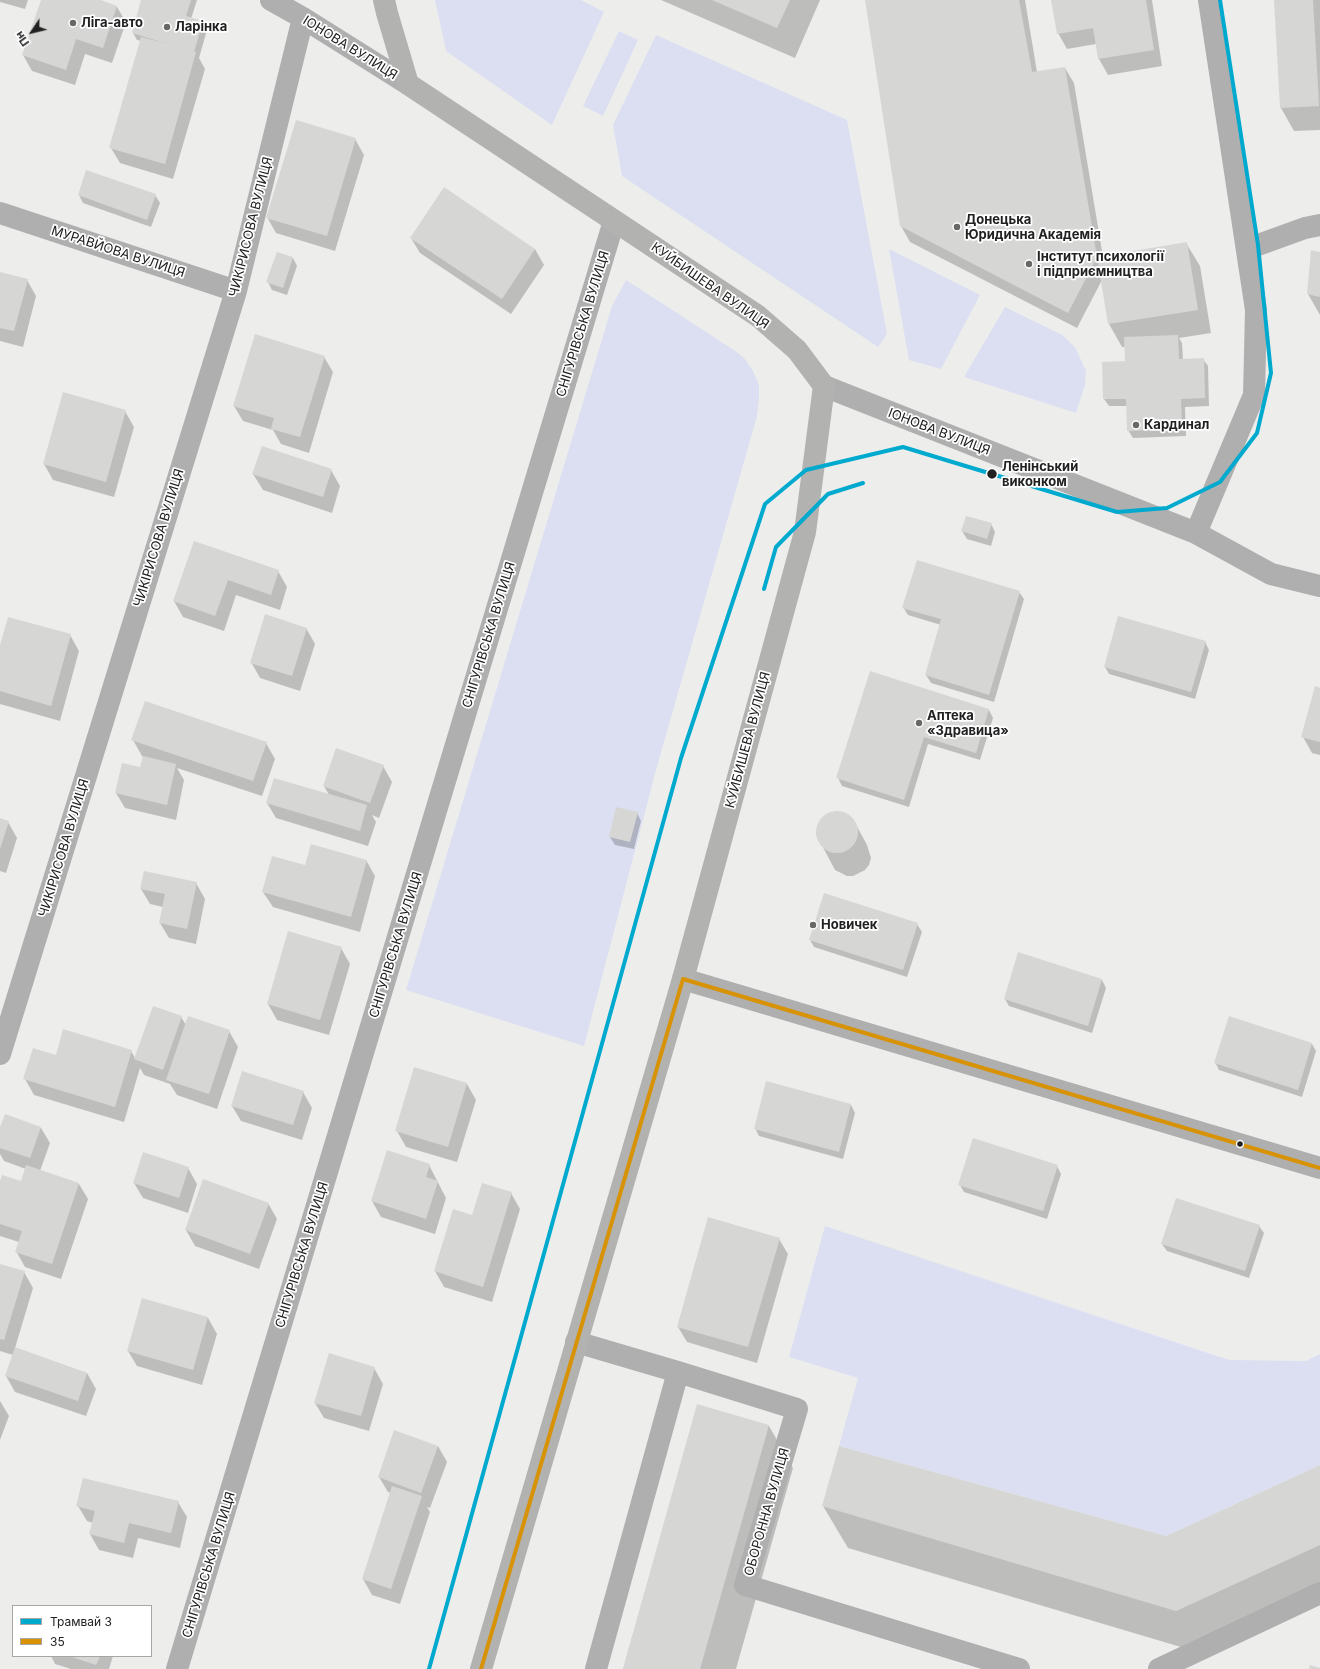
<!DOCTYPE html>
<html>
<head>
<meta charset="utf-8">
<style>
  body { margin:0 }
  #map { position:relative; width:1320px; height:1669px; overflow:hidden; background:#edeeec; font-family:Inter,sans-serif }
  canvas { display:block }
  .legend { position:absolute; left:12px; top:1605px; width:140px; height:52px; box-sizing:border-box; background:#fff; border:1px solid #a6a6a6; margin:0; padding:5px 7px; list-style:none; font-size:12px; color:#202120 }
  .legend li { display:flex; align-items:center; gap:8px; height:20px }
  .legend b { width:20px; border:1px solid #a6a6a6 }
  .north { position:absolute; left:12px; top:12px; width:40px; height:40px; -webkit-text-stroke:3px #fff; paint-order:stroke; rotate:235deg; font-size:11px; font-weight:700; line-height:16px; text-align:center; color:#202120 }
  .north::after { content:''; display:block; margin:auto; width:14px; height:18px; background:#202120; clip-path:polygon(50% 0,100% 100%,50% 72%,0 100%) }
</style>
</head>
<body>
<div id="map">
<canvas width="1320" height="1669"></canvas>
<ul class="legend">
<li><b style="height:5px;background:#00a9ce"></b>Трамвай 3</li>
<li><b style="height:5px;background:#d79205"></b>35</li>
</ul>
<div class="north">Пн</div>
</div>
<script>
const ctx = document.querySelector('canvas').getContext('2d');
ctx.lineJoin = 'round';
function paint(path, color) { ctx.fillStyle = color; ctx.fill(path, 'evenodd'); }
const shape = rows => new Path2D(rows.map(r => 'M' + r).join(''));
function strokePath(path, color, width, dash) { ctx.strokeStyle = color; ctx.lineWidth = width; ctx.lineCap = dash ? 'butt' : 'round'; ctx.setLineDash(dash || []); ctx.stroke(path); }
function label(font, color, halo, rows, align = 'center') {
  ctx.font = font + ' Inter,sans-serif'; ctx.lineWidth = 3.5; ctx.setLineDash([]); ctx.textBaseline = 'middle'; ctx.strokeStyle = halo; ctx.fillStyle = color; for (const [text, x, y, turn = 0] of rows) {
    ctx.save(); ctx.translate(x, y); ctx.rotate((+turn || 0) * Math.PI / 180); ctx.textAlign = isNaN(turn) ? turn : align; if (halo) ctx.strokeText(text, 0, 0); ctx.fillText(text, 0, 0); ctx.restore();
  }
}
paint(shape([
  [435,0,581,0,604,12,552,125,446,51],
  [619,31,638,40,603,116,583,106],
  [656,35,847,120,887,334,878,347,622,176,613,125],
  [889,249,980,295,941,369,909,360],
  [626,280,737,352,745,359,753,371,759,385,759,399,757,416,656,770,584,1046,406,990,612,306],
  [1005,307,1062,335,1075,347,1086,371,1085,385,1076,413,964,377],
  [825,1226,1229,1360,1306,1361,1320,1354,1320,1465,1166,1536,839,1446,858,1378,789,1357]
]), '#dbdff1');
paint(shape([
  [0,0,28,0,25,9,0,2],
  [42,0,97,0,117,7,126,22,112,63,85,54,75,85,32,71,23,55],
  [142,0,197,0,191,19,202,22,207,30,199,58,205,69,173,179,120,163,111,148,141,41,137,40,133,33],
  [661,0,820,0,795,58],
  [866,0,1025,0,1037,72,1065,68,1074,83,1103,257,1186,243,1200,266,1211,333,1179,338,1182,343,1183,360,1203,359,1208,366,1209,406,1185,407,1186,436,1133,438,1128,430,1127,406,1109,406,1104,399,1126,361,1125,347,1122,347,1109,324,1102,280,1077,328,910,242,901,226],
  [1052,0,1152,0,1162,66,1108,75,1099,59,1096,44,1067,49,1058,33],
  [1275,0,1320,0,1320,130,1294,131,1281,108],
  [355,139,364,155,335,251,276,233,267,217],
  [79,195,155,195,160,203,151,227,83,203],
  [411,238,535,249,544,265,511,314,420,253],
  [1320,253,1320,315,1308,294],
  [293,258,297,266,287,295,272,290,268,282],
  [0,273,27,280,36,296,23,347,0,341],
  [324,357,333,372,309,453,281,444,273,430,243,421,234,406],
  [125,411,134,427,114,497,53,480,44,464],
  [331,470,340,486,332,513,263,490,253,474],
  [991,524,995,532,991,546,967,539,962,531],
  [194,542,278,571,287,587,280,610,236,595,224,631,183,617,174,601],
  [1019,592,1024,599,994,702,931,683,926,675,941,625,908,615,903,607],
  [306,628,315,644,300,691,260,678,251,662],
  [70,635,79,651,60,721,0,704,0,648],
  [1205,642,1209,650,1195,699,1109,674,1105,667],
  [870,673,989,710,993,718,980,760,928,744,909,807,842,786,838,778],
  [1320,689,1320,755,1312,753,1303,737],
  [133,740,266,743,275,759,262,796,177,768,184,780,176,820,125,808,116,793,141,768,143,757,142,756],
  [383,766,392,782,379,818,372,815,376,822,368,846,276,818,267,803,329,795,324,786],
  [836,812,849,816,854,821,867,845,871,858,869,865,865,870,853,876,847,876,835,870,816,834,820,821,830,813],
  [637,813,641,821,634,849,615,845,610,837],
  [0,819,8,822,17,838,6,873,0,871],
  [366,860,375,876,360,932,273,907,263,892,306,866],
  [196,883,205,899,196,944,169,938,160,923,163,907,150,904,141,889],
  [917,924,922,932,907,977,814,947,810,940],
  [341,948,350,964,329,1035,277,1020,268,1004],
  [1102,980,1106,988,1092,1033,1009,1006,1005,999],
  [181,1017,186,1025,229,1031,238,1047,217,1109,177,1095,170,1084,144,1075,140,1068,124,1122,34,1095,25,1079,56,1056,131,1051,135,1058],
  [1312,1044,1316,1051,1302,1097,1219,1070,1215,1062],
  [467,1084,476,1100,457,1162,406,1147,397,1131],
  [303,1092,312,1108,302,1140,241,1121,232,1106],
  [851,1105,855,1113,843,1159,759,1136,755,1128],
  [41,1128,50,1143,40,1171,79,1184,88,1199,61,1279,25,1267,16,1251,19,1242,0,1236,0,1184,21,1182,26,1169,4,1161,0,1154,0,1130],
  [429,1165,446,1198,435,1234,381,1217,372,1201],
  [1057,1166,1061,1174,1047,1219,964,1192,960,1185],
  [188,1168,197,1184,188,1213,143,1198,134,1183],
  [511,1193,520,1209,492,1302,444,1287,435,1271,454,1210,472,1216],
  [268,1203,277,1219,259,1269,195,1246,186,1230],
  [1259,1226,1264,1233,1249,1278,1167,1251,1162,1244],
  [779,1239,788,1254,757,1363,687,1342,678,1327],
  [0,1265,24,1272,33,1288,15,1348,87,1373,96,1389,86,1416,15,1392,6,1376,13,1355,0,1351],
  [142,1299,208,1318,217,1334,202,1385,137,1366,128,1351],
  [374,1368,383,1384,369,1431,324,1418,315,1403],
  [0,1401,9,1416,0,1440],
  [698,1405,769,1426,793,1468,736,1669,623,1669],
  [438,1446,447,1462,430,1508,427,1507,430,1512,400,1604,372,1595,363,1579,391,1493,388,1492,379,1477],
  [1320,1466,1320,1598,1201,1653,848,1548,823,1506,1166,1537],
  [178,1502,187,1517,180,1548,138,1538,133,1558,99,1550,90,1534,93,1523,87,1521,78,1506],
  [51,1656,113,1656,109,1669,71,1669,55,1664]
]), '#0003');
paint(shape([
  [41,0,101,0,117,6,103,48,76,39,66,70,22,55],
  [141,0,191,0,186,16,203,21,194,52,196,52,165,164,109,148,141,37,168,44,132,33],
  [712,0,790,0,777,28],
  [865,0,1019,0,1032,72,1065,67,1097,257,1068,313,900,226],
  [1051,0,1146,0,1154,50,1098,59,1093,28,1057,34],
  [1274,0,1313,0,1319,106,1280,108],
  [296,120,356,138,327,236,266,218],
  [86,170,156,194,147,220,78,195],
  [444,187,535,249,502,299,410,238],
  [1187,242,1198,310,1108,324,1097,257],
  [1311,250,1320,252,1320,297,1307,294],
  [277,252,293,257,283,288,266,282],
  [0,272,28,279,14,331,0,328],
  [255,334,325,356,300,437,271,429,274,418,233,406],
  [1178,335,1179,359,1204,358,1205,398,1181,399,1182,429,1127,431,1126,399,1103,399,1102,362,1125,361,1124,337],
  [63,392,126,410,106,482,43,464],
  [262,446,332,469,323,497,252,474],
  [966,516,992,523,987,539,961,531],
  [194,541,279,570,271,595,228,580,215,616,173,601],
  [917,560,1020,591,989,695,925,675,941,619,902,608],
  [265,614,307,628,292,676,250,663],
  [1118,616,1206,641,1191,692,1104,667],
  [8,617,71,634,51,706,0,691,0,645],
  [870,671,989,709,976,753,924,737,904,800,836,778],
  [1315,686,1320,688,1320,742,1301,737],
  [145,701,267,742,253,781,131,740],
  [336,748,384,765,370,803,323,786],
  [143,756,176,764,167,805,115,793,122,763,140,767],
  [274,778,367,805,360,831,266,803],
  [616,807,638,812,630,842,609,837],
  '816 832a21 21 0 1 1 42 0a21 21 0 1 1-42 0Z',
  [0,818,9,821,0,849],
  [311,844,367,860,351,917,262,892,272,856,305,865],
  [144,871,197,882,187,929,159,923,165,894,140,889],
  [824,893,918,923,903,970,809,940],
  [288,931,342,947,320,1020,267,1004],
  [1018,952,1102,979,1088,1026,1004,999],
  [153,1006,182,1016,163,1070,134,1059],
  [188,1016,230,1030,209,1094,166,1080],
  [1229,1016,1312,1043,1298,1090,1214,1063],
  [63,1029,132,1050,115,1107,23,1079,33,1048,56,1055],
  [414,1067,467,1083,448,1147,395,1131],
  [242,1071,304,1091,293,1125,231,1106],
  [766,1081,851,1104,839,1152,754,1129],
  [5,1114,41,1127,30,1158,0,1148,0,1127],
  [973,1138,1058,1165,1043,1211,958,1185],
  [387,1150,430,1164,426,1177,438,1181,426,1219,371,1201],
  [143,1152,189,1167,179,1198,133,1183],
  [26,1165,79,1183,52,1264,15,1252,22,1231,0,1224,0,1181,2,1175,21,1181],
  [203,1179,269,1203,250,1254,185,1230],
  [482,1183,512,1192,483,1287,434,1271,453,1209,472,1215],
  [1176,1198,1260,1225,1245,1271,1161,1244],
  [708,1217,780,1238,748,1347,677,1327],
  [0,1264,25,1271,4,1340,0,1339],
  [142,1298,208,1317,193,1370,127,1351],
  [15,1347,87,1373,78,1401,5,1376],
  [329,1353,375,1367,361,1416,314,1403],
  [697,1404,769,1425,700,1669,623,1669],
  [394,1430,438,1446,421,1493,378,1477],
  [839,1446,1166,1536,1320,1465,1320,1545,1176,1611,822,1506],
  [83,1478,179,1501,171,1533,129,1523,124,1543,89,1534,95,1511,76,1506],
  [392,1486,422,1496,391,1589,362,1579],
  [69,1656,100,1656,96,1665],
  [1310,1665,1320,1668,1320,1669,1309,1669]
]), '#d6d7d5');
strokePath(shape([
  [271,0,303,18,408,84],
  [0,213,236,291],
  [1247,249,1305,228,1320,225],
  [824,386,1196,533,1271,574,1320,586],
  [1196,533,1254,395,1256,310,1209,0],
  [683,979,1320,1168],
  [0,1054,236,291,303,18],
  [576,1342,678,1372,797,1409,745,1585,1019,1669],
  [177,1669,614,221],
  [596,1669,678,1372],
  [1159,1669,1320,1593]
]), '#afafaf', 22);
strokePath(shape([
  [384,0,387,13,408,84,758,316,797,350,824,386,805,532,683,979,481,1669]
]), '#b2b2b0', 22);
strokePath(shape([
  [683,979,1320,1168],
  [481,1669,683,979]
]), '#d79205', 4);
strokePath(shape([
  [764,589,776,547,828,494,863,483],
  [429,1669,681,758,765,504,806,470,903,447,1117,512,1167,508,1220,482,1257,433,1271,373,1258,245,1220,0]
]), '#00a9ce', 4);
for (const [x, y, r, color] of [
  [73,23,4,"#686967"],
  [167,27,4,"#686967"],
  [957,227,4,"#686967"],
  [1029,264,4,"#686967"],
  [1136,425,4,"#686967"],
  [992,474,5.5,"#202120"],
  [919,723,4,"#686967"],
  [813,925,4,"#686967"],
  [1240,1144,3.5,"#202120"]
]) { const dot = new Path2D(); dot.arc(x, y, r, 0, 2 * Math.PI); ctx.fillStyle = color; ctx.fill(dot); strokePath(dot, '#fff', 1.5); }
label('bold 13px', '#202120', '#fff', [
  ["Ліга-авто",81,23],
  ["Ларінка",175,27],
  ["Донецька",965,220],
  ["Юридична Академія",965,235],
  ["Інститут психології",1037,257],
  ["і підприємництва",1037,272],
  ["Кардинал",1144,425],
  ["Аптека",927,716],
  ["«Здравица»",927,731],
  ["Новичек",821,925]
], 'left');
label('13px', '#202120', '#fff', [
  ["ІОНОВА ВУЛИЦЯ",350,48,32],
  ["ЧИКІРИСОВА ВУЛИЦЯ",251,227,-76],
  ["МУРАВЙОВА ВУЛИЦЯ",118,252,18],
  ["КУЙБИШЕВА ВУЛИЦЯ",710,286,35],
  ["СНІГУРІВСЬКА ВУЛИЦЯ",583,324,-73],
  ["ІОНОВА ВУЛИЦЯ",939,432,21],
  ["ЧИКІРИСОВА ВУЛИЦЯ",159,538,-73],
  ["СНІГУРІВСЬКА ВУЛИЦЯ",489,635,-73],
  ["КУЙБИШЕВА ВУЛИЦЯ",748,740,-75],
  ["ЧИКІРИСОВА ВУЛИЦЯ",64,848,-73],
  ["СНІГУРІВСЬКА ВУЛИЦЯ",396,945,-73],
  ["СНІГУРІВСЬКА ВУЛИЦЯ",302,1255,-73],
  ["ОБОРОННА ВУЛИЦЯ",767,1512,-74],
  ["СНІГУРІВСЬКА ВУЛИЦЯ",209,1565,-73]
]);
label('bold 13px', '#202120', '#fff', [
  ["Ленінський",1002,467],
  ["виконком",1002,482]
], 'left');
</script>
</body>
</html>
